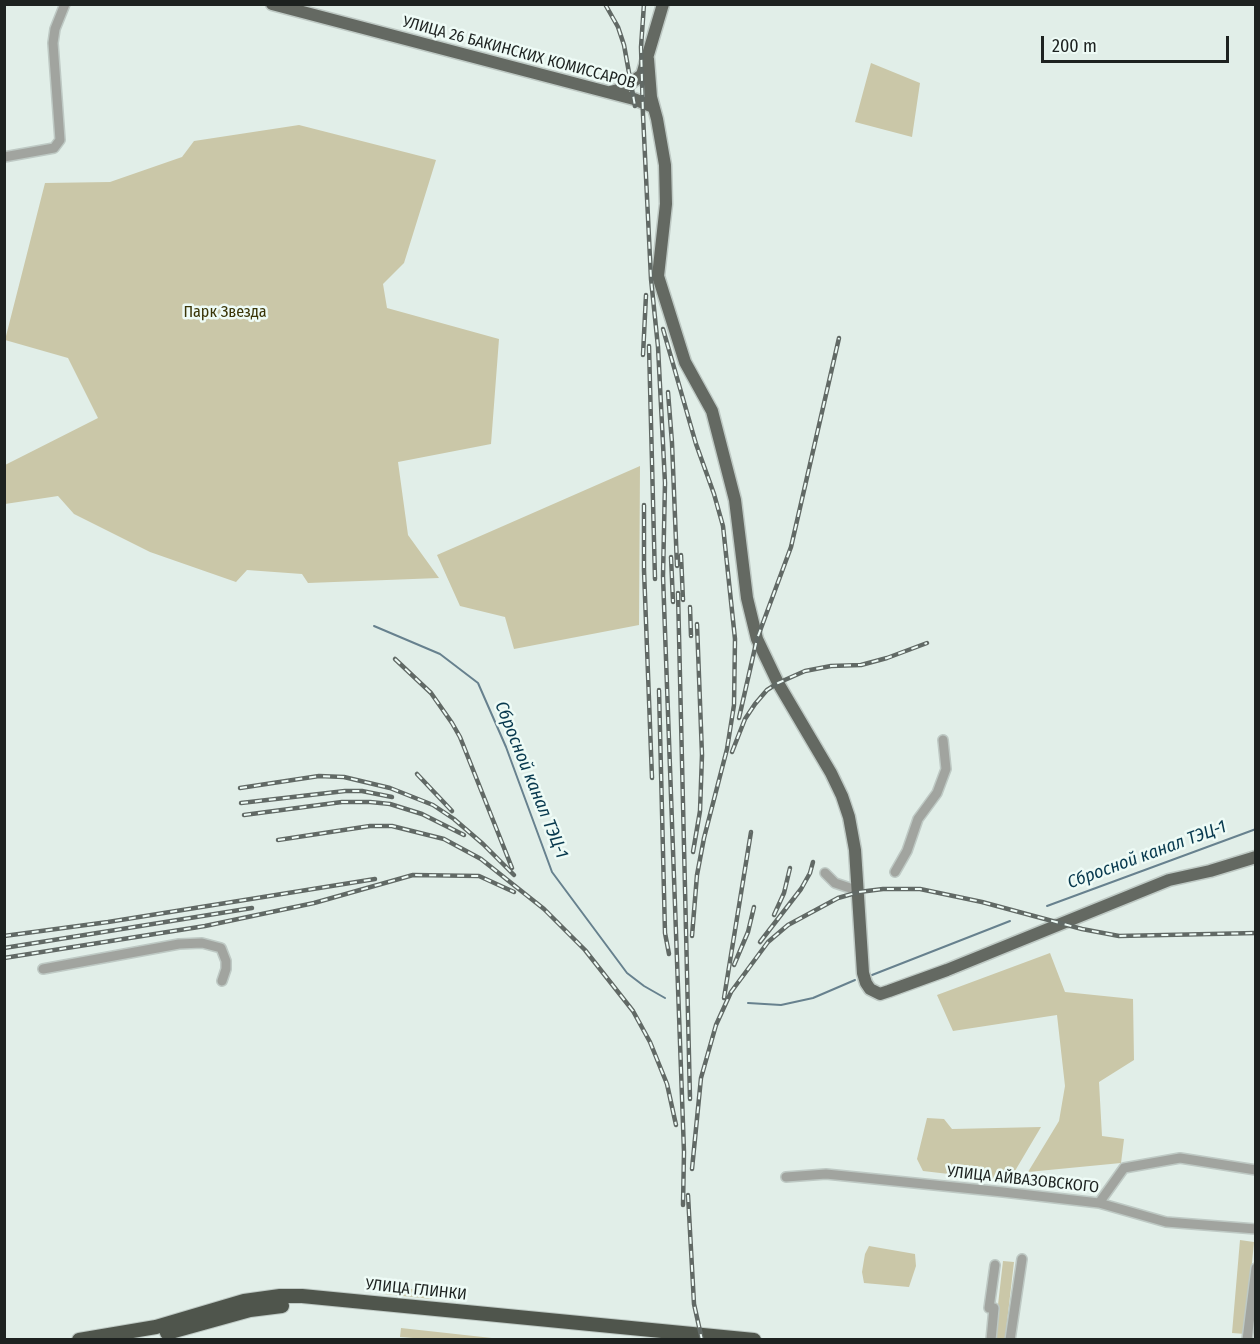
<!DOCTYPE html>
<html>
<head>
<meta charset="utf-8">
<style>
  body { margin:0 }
  #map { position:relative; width:1260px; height:1344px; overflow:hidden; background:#e1eee8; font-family:"Fira Sans Condensed",sans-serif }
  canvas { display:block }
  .frame { position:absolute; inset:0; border:6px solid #1d2220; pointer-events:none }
  .scale { position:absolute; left:1041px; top:36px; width:188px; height:27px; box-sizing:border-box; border:3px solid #1d2220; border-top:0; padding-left:8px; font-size:18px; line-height:21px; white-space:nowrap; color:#1d2220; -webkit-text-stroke:4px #eefbf6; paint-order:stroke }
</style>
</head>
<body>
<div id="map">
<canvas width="1260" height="1344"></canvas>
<div class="frame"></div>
<div class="scale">200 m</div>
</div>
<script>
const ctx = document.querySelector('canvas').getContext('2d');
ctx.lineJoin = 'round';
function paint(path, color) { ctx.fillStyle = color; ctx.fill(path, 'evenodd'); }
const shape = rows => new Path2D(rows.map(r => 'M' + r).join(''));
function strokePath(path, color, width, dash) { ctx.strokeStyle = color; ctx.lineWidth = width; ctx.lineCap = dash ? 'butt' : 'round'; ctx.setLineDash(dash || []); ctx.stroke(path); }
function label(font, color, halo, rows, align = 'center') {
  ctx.font = font + ' "Fira Sans Condensed",sans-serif'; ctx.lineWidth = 5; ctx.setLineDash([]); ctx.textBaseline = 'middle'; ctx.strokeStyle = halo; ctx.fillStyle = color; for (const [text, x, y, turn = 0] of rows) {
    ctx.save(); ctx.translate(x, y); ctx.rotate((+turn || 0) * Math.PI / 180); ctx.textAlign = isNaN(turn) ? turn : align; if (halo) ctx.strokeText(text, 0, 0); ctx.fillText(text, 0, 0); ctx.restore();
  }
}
paint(shape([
  [871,63,920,83,912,137,855,122],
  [299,125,436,160,404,263,383,284,387,308,499,339,491,444,398,462,408,535,439,578,308,583,302,574,247,570,236,582,150,552,74,514,58,496,5,504,5,465,98,418,68,358,5,340,45,183,110,182,182,157,194,141],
  [640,466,639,625,514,649,505,617,460,606,437,555],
  [1050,953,1065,992,1133,999,1134,1060,1099,1082,1102,1136,1124,1139,1121,1163,1028,1172,1059,1121,1065,1086,1057,1015,953,1031,937,995],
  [927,1118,944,1119,952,1129,1041,1127,1009,1181,923,1171,917,1159],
  [1240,1240,1254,1242,1245,1334,1232,1333],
  [869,1246,915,1254,916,1266,909,1287,864,1283,862,1272,865,1254],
  [1003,1261,1014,1262,1005,1339,994,1340],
  [422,1287,429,1291,433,1295,432,1299,384,1294],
  [401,1328,501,1339,426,1339,400,1337]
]), '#cac7a8');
strokePath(shape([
  [374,626,440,654,478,683,506,747,552,872,627,973,644,986,665,998],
  [1047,906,1256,829],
  [872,975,1010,921],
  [748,1003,781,1005,813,998,855,980]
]), '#67818e', 2);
const minor = shape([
  [4,157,54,148,60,140,53,43,55,29,65,4],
  [895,872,907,851,918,819,937,793,946,769,943,740],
  [825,873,835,883,853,889,858,889],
  [43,969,179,944,202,943,221,948,226,961,226,969,222,981],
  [786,1177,826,1174,1003,1192,1099,1203,1166,1222,1256,1229],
  [1099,1203,1124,1168,1180,1158,1256,1170],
  [991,1340,994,1308,989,1308,995,1265],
  [1010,1340,1022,1259],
  [1247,1340,1256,1268]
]);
const major = shape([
  [272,4,634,99,653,107],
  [648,59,651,97,657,119,665,165,666,204,658,276,685,362,712,411,735,500,747,598,757,639,778,683,831,773,842,796,849,817,855,850,863,973,866,983,870,989,880,994,889,991,947,970,1169,880,1210,871,1256,857],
  [610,92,622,89,642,75,663,4]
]);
const highway = shape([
  [167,1333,250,1310,282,1306],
  [79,1340,156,1327,244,1301,280,1296,302,1296,754,1340]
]);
strokePath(minor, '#bec9c4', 12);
strokePath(major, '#bec9c4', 15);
strokePath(highway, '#bec9c4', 16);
strokePath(minor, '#a1a49f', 9);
strokePath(major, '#646962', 12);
strokePath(highway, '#4f554c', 14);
const rail = shape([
  [605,4,618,27,624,45,635,106],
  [644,4,641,47,643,115,651,279,658,347,665,483,663,576,684,1152,683,1205],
  [663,329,696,444,714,494,723,526,735,639,734,705,727,749,704,838,697,875,692,936],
  [649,346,655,579],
  [643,355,646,295],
  [668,392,672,443,677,566],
  [644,505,644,570,652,778],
  [681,555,683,600],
  [671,557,673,602],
  [678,593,690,1099],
  [690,607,691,636],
  [395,659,431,693,452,723,460,737,512,868],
  [659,690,665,933,669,954],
  [739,718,757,639,791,547,839,338],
  [732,752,745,719,755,704,767,690,778,683,805,671,831,666,861,665,887,658,927,643],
  [417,774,452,811],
  [240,788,319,776,344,777,390,788,433,805,454,819,483,844,514,875],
  [241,803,345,791,362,791,392,797],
  [244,815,342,802,370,802,390,804,422,814,464,835],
  [278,840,370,826,392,826,444,839,481,859,544,909,585,950,633,1011,650,1042,667,1084,676,1125],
  [693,852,700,811,702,755,697,624],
  [774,915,784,893,790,868],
  [4,936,108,922,375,879],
  [760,942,801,889,810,873,813,862],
  [4,948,252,908],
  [4,958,205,926,314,903,413,875,479,876,514,892],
  [734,965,748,932,754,907],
  [724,998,751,832],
  [692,1169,701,1078,716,1025,731,992,768,942,788,925,838,898,859,892,883,889,920,889,982,902,1082,929,1119,936,1256,933],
  [688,1195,694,1304,702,1340]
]);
strokePath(rail, '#616965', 4.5);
strokePath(rail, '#eefbf6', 2, [7]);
label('16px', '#1d2220', '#eefbf6', [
  ["УЛИЦА 26 БАКИНСКИХ КОМИССАРОВ",519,53,15],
  ["УЛИЦА АЙВАЗОВСКОГО",1023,1180,6],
  ["УЛИЦА ГЛИНКИ",416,1290,6]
]);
label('16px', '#3a3507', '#eefbf6', [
  ["Парк Звезда",225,313]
]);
label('italic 18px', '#08394e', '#eefbf6', [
  ["Сбросной канал ТЭЦ-1",531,780,68],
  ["Сбросной канал ТЭЦ-1",1147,855,-20]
]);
</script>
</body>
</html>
